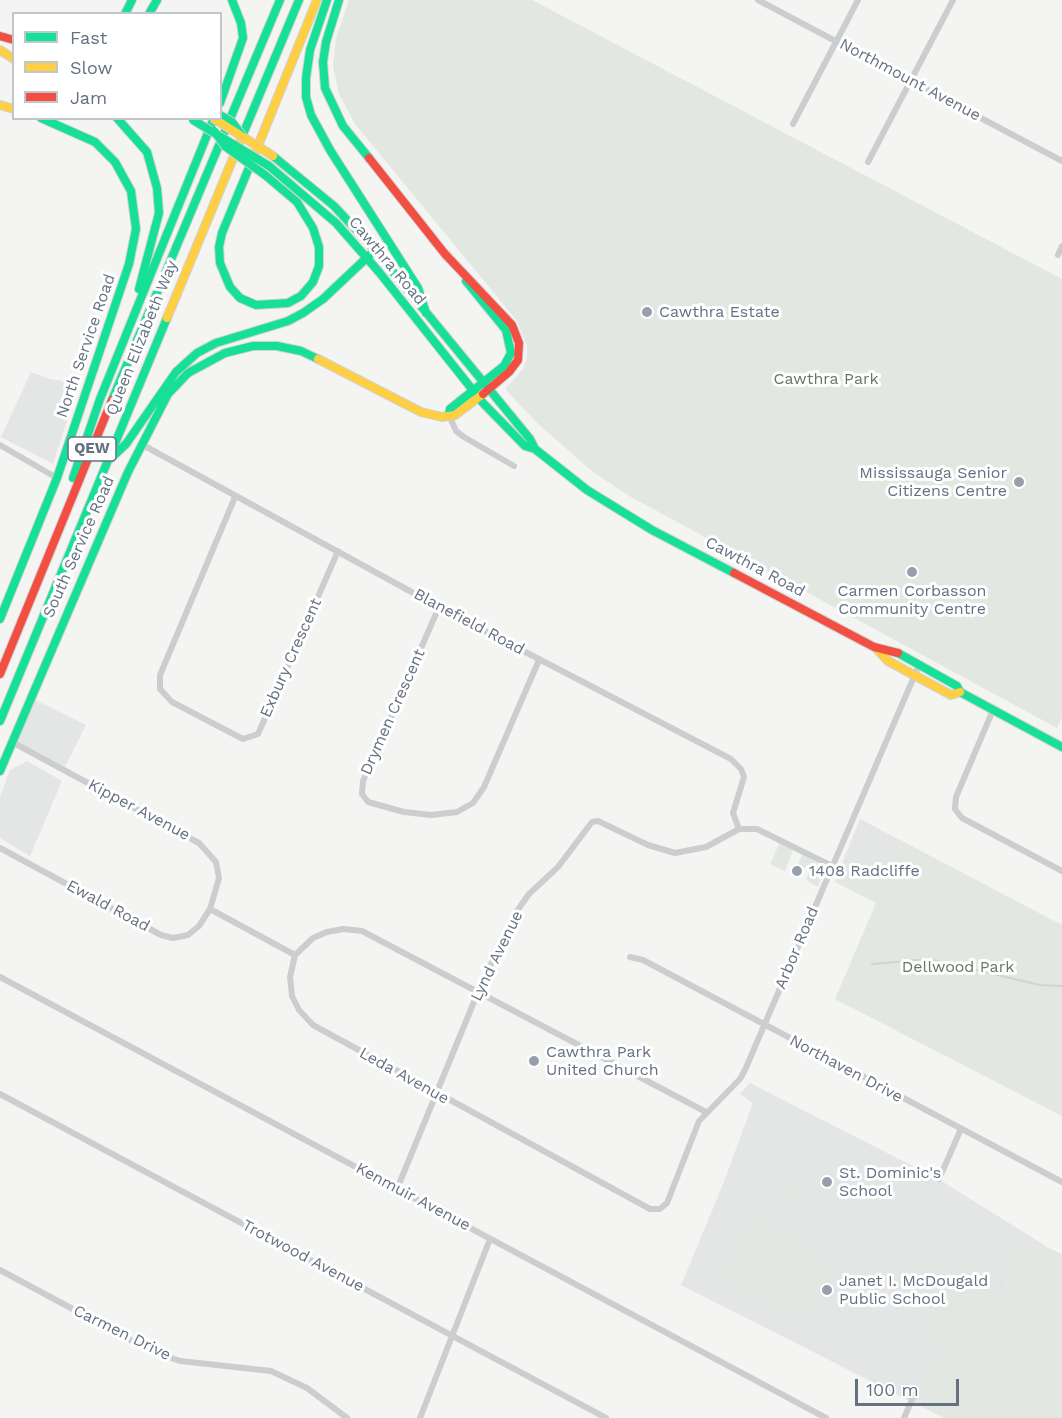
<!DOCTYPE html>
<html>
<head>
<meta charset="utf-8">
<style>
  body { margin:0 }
  #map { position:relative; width:1062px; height:1418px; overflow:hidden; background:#f4f4f3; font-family:"Work Sans",sans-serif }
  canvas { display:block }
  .legend { position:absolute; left:12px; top:12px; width:210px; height:108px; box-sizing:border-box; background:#fff; border:2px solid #c1c6cd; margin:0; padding:8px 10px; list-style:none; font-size:18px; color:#657182 }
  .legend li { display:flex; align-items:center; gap:12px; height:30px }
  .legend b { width:30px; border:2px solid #c1c6cd }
  .scale { position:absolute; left:855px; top:1379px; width:104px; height:27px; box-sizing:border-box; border:3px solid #657182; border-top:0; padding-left:8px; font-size:18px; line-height:21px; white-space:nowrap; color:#657182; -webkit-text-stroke:4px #fff; paint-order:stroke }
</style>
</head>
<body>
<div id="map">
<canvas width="1062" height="1418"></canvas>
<ul class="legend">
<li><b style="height:8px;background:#16e098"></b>Fast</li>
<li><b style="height:8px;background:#ffcf43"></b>Slow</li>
<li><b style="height:8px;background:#f24e42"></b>Jam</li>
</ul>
<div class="scale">100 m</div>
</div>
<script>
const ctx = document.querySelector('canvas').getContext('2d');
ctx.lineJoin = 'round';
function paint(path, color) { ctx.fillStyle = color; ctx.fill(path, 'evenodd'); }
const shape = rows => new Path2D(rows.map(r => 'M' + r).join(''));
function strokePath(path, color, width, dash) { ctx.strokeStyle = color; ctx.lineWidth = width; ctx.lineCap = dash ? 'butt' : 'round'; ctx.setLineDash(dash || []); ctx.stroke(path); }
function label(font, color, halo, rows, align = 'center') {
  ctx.font = font + ' "Work Sans",sans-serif'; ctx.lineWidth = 6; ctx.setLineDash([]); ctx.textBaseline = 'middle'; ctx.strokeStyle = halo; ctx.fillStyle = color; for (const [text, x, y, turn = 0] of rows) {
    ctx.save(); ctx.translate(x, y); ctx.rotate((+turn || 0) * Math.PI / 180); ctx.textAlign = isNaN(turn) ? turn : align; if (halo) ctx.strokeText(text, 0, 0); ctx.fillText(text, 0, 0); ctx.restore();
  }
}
paint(shape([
  [31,372,50,379,79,384,53,464,1,437],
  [1062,550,1062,595,1045,585],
  [35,700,86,725,65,767,14,742],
  [27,761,62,781,30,856,0,838,0,797,10,770],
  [860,819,902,841,884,883,842,863],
  [750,1083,940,1180,1046,1246,1012,1251,1003,1276,1008,1278,1005,1292,966,1282,916,1404,681,1285,722,1187,753,1103,740,1094]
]), '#e4e5e5');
paint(shape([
  [349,0,532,0,1062,279,1062,550,1045,585,1062,595,1062,717,1057,728,631,497,593,472,537,423,505,389,523,369,527,358,527,346,517,321,355,124,339,94,333,67,336,38],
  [902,841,1062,925,1062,1116,835,999,876,903,835,882,842,863,884,883],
  [780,842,793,850,785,871,770,864],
  [802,854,820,865,823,875,818,887,806,880,810,870,798,865],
  [784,1175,797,1184,799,1190,795,1194,779,1197,774,1185,777,1179],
  [760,1218,811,1246,810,1251,838,1266,805,1325,720,1278,752,1219],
  [1042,1245,1062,1254,1062,1418,944,1418,916,1404,966,1281,1005,1292,1008,1279,1003,1276,1012,1251],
  [952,1276,964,1281,937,1342,926,1336]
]), '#e3e7e1');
strokePath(shape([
  [872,964,929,959,1040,985,1062,986]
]), '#ced4d8', 2);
const fast = shape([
  [327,0,310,50,306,78,306,97,311,115,330,150,418,288,426,313],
  [339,0,326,42,323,62,325,88,343,126,369,158],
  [125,14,132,0],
  [149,14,157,0],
  [220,103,243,38,241,23,232,0],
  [117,118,147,152,157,188,159,213,139,289],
  [241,139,299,0],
  [273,156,334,206,375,250,530,439,535,449],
  [253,158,222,233,219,247,220,263,230,287,240,298,256,305,288,303,301,296,313,282,319,266,319,247,313,228,297,202,265,175],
  [269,166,336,223,379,272,483,403,525,446,535,449,587,490,652,530,734,573],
  [112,400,280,0],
  [449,415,450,409,504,366,511,353,506,330,466,281],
  [111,458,126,444,176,372,197,353,216,343,288,321,303,313,323,299,375,250],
  [73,478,100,399,214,118],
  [0,619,57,478,129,264,136,229,131,191,115,162,95,142,41,118],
  [898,653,957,686,960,692,1062,747],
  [0,721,167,318],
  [0,771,128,472,168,394,188,373,225,353,253,346,277,346,301,351,318,359]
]);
const slow = shape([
  [0,50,14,59],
  [0,105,14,109],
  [253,158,317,0],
  [167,318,241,139],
  [318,359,421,412,442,417,455,415,483,394],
  [875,647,888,661,951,695,960,692]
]);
const jam = shape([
  [0,36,14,40],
  [369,158,445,254,512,325,519,343,518,360,509,372,483,394],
  [734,573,874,647,898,653],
  [0,674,112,400]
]);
strokePath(fast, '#d1d2d2', 10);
strokePath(slow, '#d1d2d2', 10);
strokePath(jam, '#d1d2d2', 10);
strokePath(shape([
  [758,0,1062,161],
  [793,124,858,0],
  [868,162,953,0],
  [1058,255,1062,246],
  [449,415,456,431,464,437,514,466],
  [141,444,439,607,731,759,741,769,744,777,733,813,739,829],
  [0,445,57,478],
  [235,497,160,675,160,689,172,702,243,739,258,734,338,551],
  [439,607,363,781,362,794,368,802,404,812,431,815,457,812,473,803,484,787,539,660],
  [993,710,956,797,955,809,962,818,1062,871],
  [0,848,161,935,173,938,188,935,199,926,210,909,219,878,216,862,199,843,12,742],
  [210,909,295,955],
  [630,957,643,960,1062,1182],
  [0,977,826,1418],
  [0,1094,606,1418],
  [706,1112,362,931,343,929,327,932,313,938,295,955,290,977,292,996,299,1010,313,1025,650,1209,660,1209,667,1203,699,1121,740,1079,745,1070,919,665],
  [939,1179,961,1129],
  [397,1189,478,992,514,915,529,894,558,867,592,822,598,821,648,845,675,853,706,847,739,829,757,829,832,866],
  [0,1270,151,1351,180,1361,271,1371,307,1388,347,1418],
  [420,1418,490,1239],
  [904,1418,914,1395]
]), '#cccdce', 6);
strokePath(fast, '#16e098', 8);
strokePath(slow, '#ffcf43', 8);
strokePath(jam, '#f24e42', 8);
const fastBridge = shape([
  [220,115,232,122,242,135],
  [193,120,269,166],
  [214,131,226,147,265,175]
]);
const slowBridge = shape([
  [213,118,273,156]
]);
strokePath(fastBridge, '#d1d2d2', 10, []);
strokePath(slowBridge, '#d1d2d2', 10, []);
strokePath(fastBridge, '#16e098', 8);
strokePath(slowBridge, '#ffcf43', 8);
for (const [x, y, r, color] of [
  [647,312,6,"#979faa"],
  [1019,482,6,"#979faa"],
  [912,572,6,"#979faa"],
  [797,871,6,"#979faa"],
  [534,1061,6,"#979faa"],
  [827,1182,6,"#979faa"],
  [827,1290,6,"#979faa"]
]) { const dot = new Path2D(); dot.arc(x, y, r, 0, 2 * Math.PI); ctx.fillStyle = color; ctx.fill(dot); strokePath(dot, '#fff', 2); }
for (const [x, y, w] of [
  [92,449,48]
]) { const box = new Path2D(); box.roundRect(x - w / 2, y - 12, w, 24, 4.5); ctx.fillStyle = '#fff'; ctx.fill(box); strokePath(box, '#657182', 1.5); }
label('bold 15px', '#657182', null, [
  ["QEW",92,449]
]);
label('16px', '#657182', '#fff', [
  ["Northmount Avenue",910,80,28],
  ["Cawthra Road",387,261,50],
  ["Queen Elizabeth Way",142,338,-68],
  ["North Service Road",86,346,-71],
  ["South Service Road",79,547,-66],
  ["Cawthra Road",755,567,28],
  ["Blanefield Road",469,622,28],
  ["Exbury Crescent",291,658,-66],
  ["Drymen Crescent",393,712,-66],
  ["Kipper Avenue",139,810,28],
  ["Ewald Road",108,906,28],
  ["Arbor Road",797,948,-67],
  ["Lynd Avenue",497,956,-64],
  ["Northaven Drive",846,1069,28],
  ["Leda Avenue",404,1076,29],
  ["Kenmuir Avenue",413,1197,28],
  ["Trotwood Avenue",303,1256,28],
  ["Carmen Drive",122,1333,26]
]);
label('16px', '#657182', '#fff', [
  ["Cawthra Estate",659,312],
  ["Mississauga Senior",1007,473,"right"],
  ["Citizens Centre",1007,491,"right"],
  ["Carmen Corbasson",912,591,"center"],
  ["Community Centre",912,609,"center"],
  ["1408 Radcliffe",809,871],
  ["Cawthra Park",546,1052],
  ["United Church",546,1070],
  ["St. Dominic's",839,1173],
  ["School",839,1191],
  ["Janet I. McDougald",839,1281],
  ["Public School",839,1299]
], 'left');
label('16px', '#657964', '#fff', [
  ["Cawthra Park",826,379],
  ["Dellwood Park",958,967]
]);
</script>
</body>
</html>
